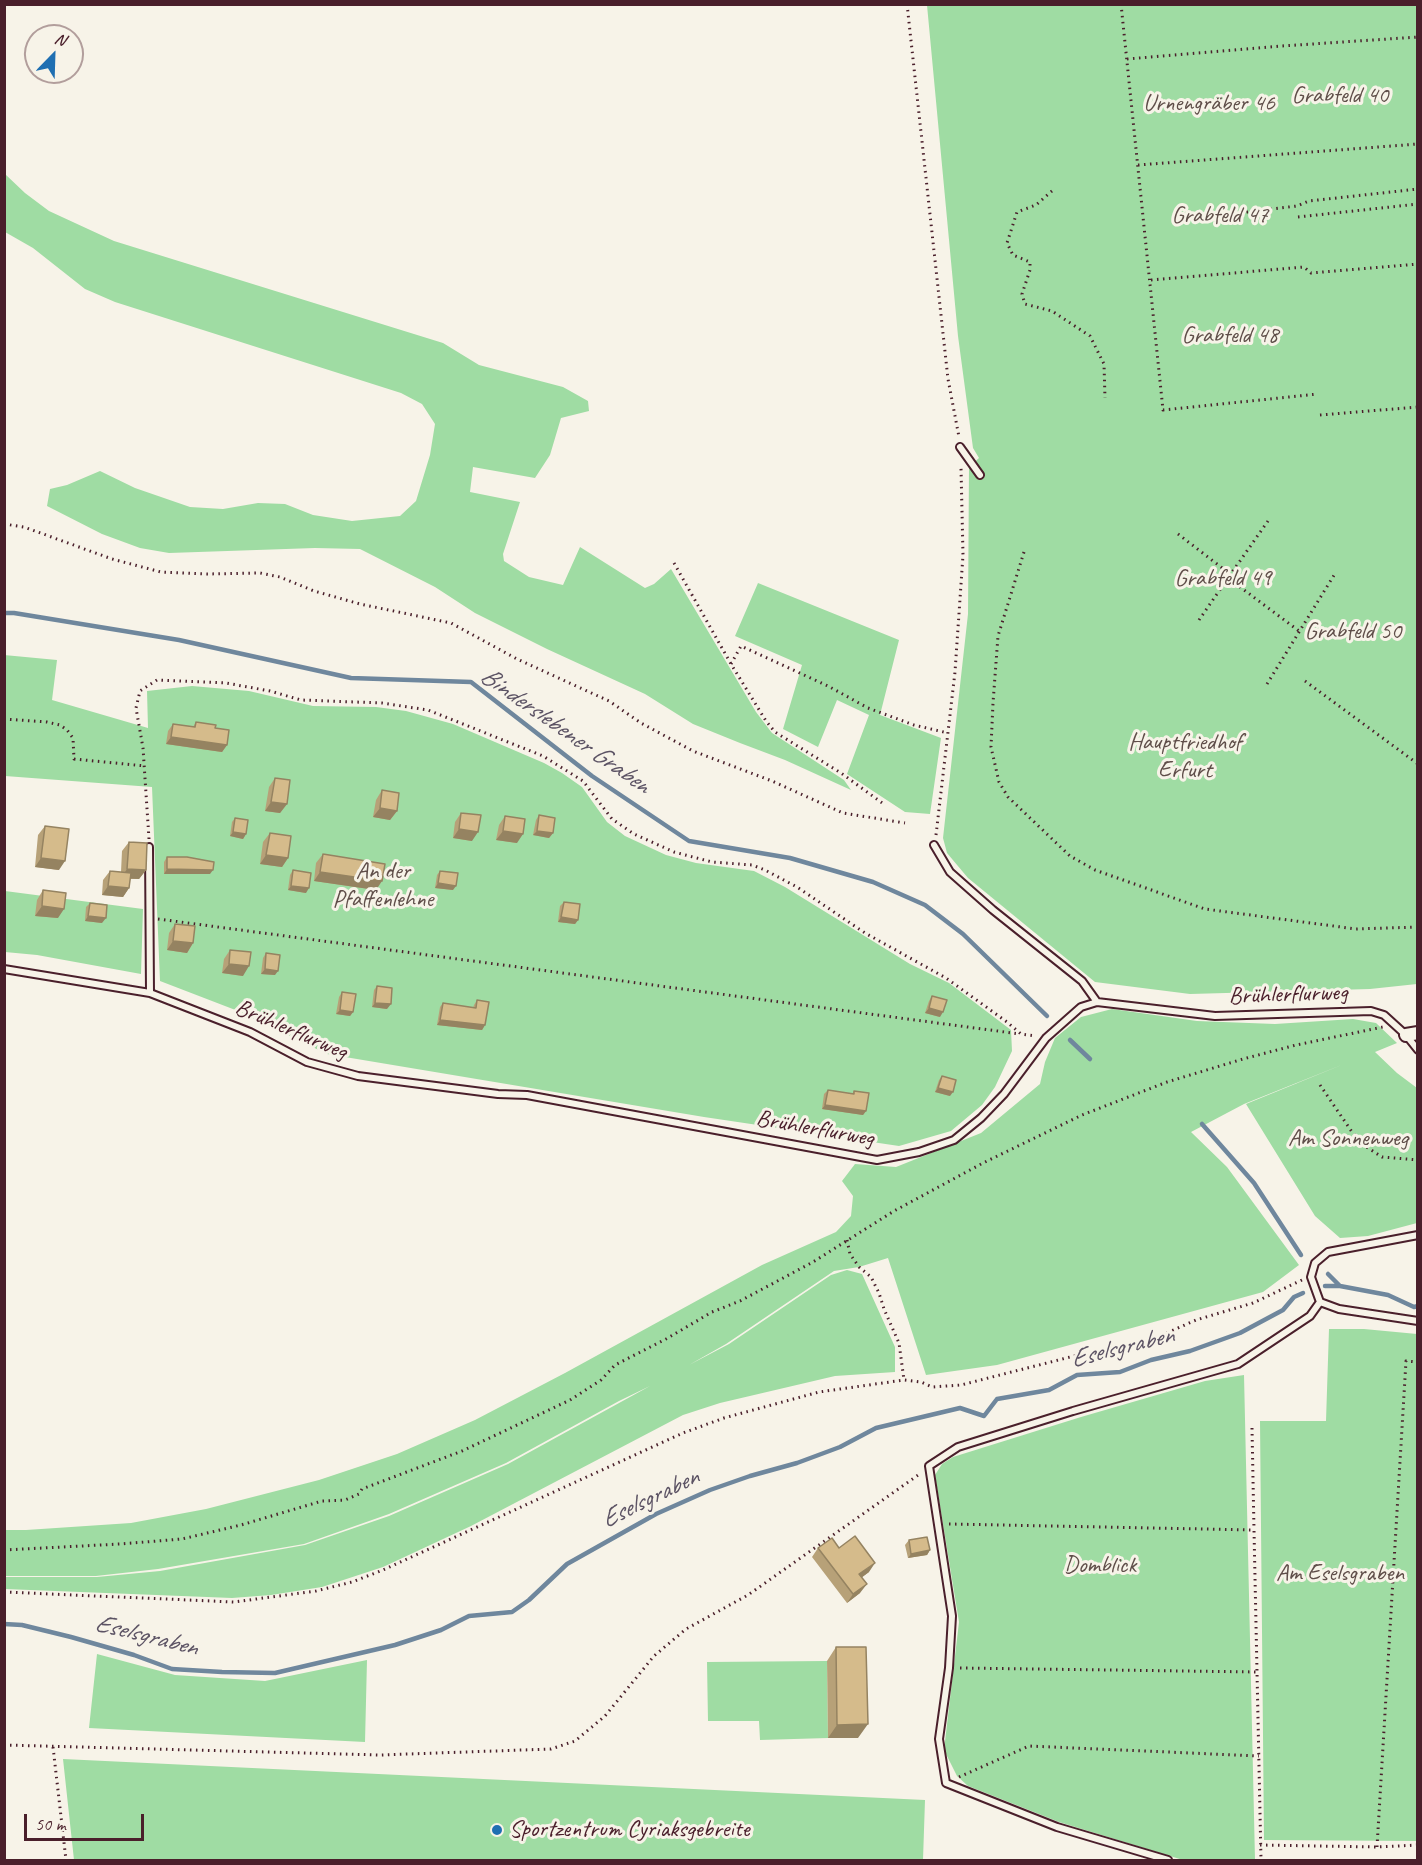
<!DOCTYPE html>
<html>
<head>
<meta charset="utf-8">
<style>
  body { margin:0 }
  #map { position:relative; width:1422px; height:1865px; overflow:hidden; background:#f7f3e8; font-family:Caveat,sans-serif }
  canvas { display:block }
  .frame { position:absolute; inset:0; border:6px solid #4a1f2b; pointer-events:none }
  .north { position:absolute; left:24px; top:24px; width:60px; height:60px; box-sizing:border-box; background:#f7f3e8; border:2px solid #b29e9c; border-radius:50%; rotate:23deg; font-size:16px; font-weight:700; line-height:24px; text-align:center; color:#4a1f2b }
  .north::after { content:''; display:block; margin:auto; width:21px; height:27px; background:#1f6fb2; clip-path:polygon(50% 0,100% 100%,50% 72%,0 100%) }
  .scale { position:absolute; left:24px; top:1814px; width:120px; height:27px; box-sizing:border-box; border:3px solid #4a1f2b; border-top:0; padding-left:8px; font-size:18px; line-height:21px; white-space:nowrap; color:#4a1f2b; -webkit-text-stroke:4px #f7f3e8; paint-order:stroke }
</style>
</head>
<body>
<div id="map">
<canvas width="1422" height="1865"></canvas>
<div class="frame"></div>
<div class="north">N</div>
<div class="scale">50 m</div>
</div>
<script>
const ctx = document.querySelector('canvas').getContext('2d');
ctx.lineJoin = 'round';
function paint(path, color) { ctx.fillStyle = color; ctx.fill(path, 'evenodd'); }
const shape = rows => new Path2D(rows.map(r => 'M' + r).join(''));
function strokePath(path, color, width, dash) { ctx.strokeStyle = color; ctx.lineWidth = width; ctx.lineCap = dash ? 'butt' : 'round'; ctx.setLineDash(dash || []); ctx.stroke(path); }
function label(font, color, halo, rows, align = 'center') {
  ctx.font = font + ' Caveat,sans-serif'; ctx.lineWidth = 6; ctx.setLineDash([]); ctx.textBaseline = 'middle'; ctx.strokeStyle = halo; ctx.fillStyle = color; for (const [text, x, y, turn = 0] of rows) {
    ctx.save(); ctx.translate(x, y); ctx.rotate((+turn || 0) * Math.PI / 180); ctx.textAlign = isNaN(turn) ? turn : align; if (halo) ctx.strokeText(text, 0, 0); ctx.fillText(text, 0, 0); ctx.restore();
  }
}
paint(shape([
  [927,5,1417,5,1417,984,1370,989,1190,994,1095,982,968,878,947,853,943,838,968,614,969,467,979,458,973,448,958,336],
  [5,174,25,193,49,211,114,241,443,343,479,365,563,387,588,401,589,411,561,418,550,455,535,478,473,467,470,492,520,502,503,554,504,561,529,577,563,585,580,547,645,588,654,584,671,569,756,712,772,733,844,780,851,790,785,760,740,743,693,724,645,694,547,649,475,613,435,587,360,549,315,548,169,553,140,548,102,534,47,506,50,489,67,485,100,471,135,488,190,507,223,509,258,503,285,504,313,515,352,521,400,516,416,501,430,455,435,424,422,404,401,393,115,302,85,289,33,248,5,232],
  [758,583,899,640,880,715,941,738,930,814,905,812,847,774,869,715,837,700,818,747,783,729,802,665,735,636],
  [4,655,57,660,52,700,148,728,147,691,192,686,249,691,313,706,376,707,406,711,453,724,544,763,562,773,582,787,607,822,625,836,666,855,696,863,754,871,785,887,910,964,949,983,1011,1030,1012,1051,995,1087,982,1105,951,1131,899,1146,704,1117,327,1054,238,1011,160,981,152,787,5,776],
  [5,891,143,909,141,974,37,955,5,952],
  [1112,1009,1197,1021,1275,1024,1353,1019,1376,1023,1397,1043,1375,1052,1397,1073,1417,1088,1417,1223,1368,1236,1340,1238,1315,1216,1246,1104,1344,1064,1244,1104,1191,1132,1227,1167,1299,1265,1263,1292,997,1365,926,1375,888,1258,859,1267,834,1271,726,1344,689,1365,729,1344,831,1275,847,1270,862,1274,895,1347,895,1372,835,1376,720,1403,683,1415,471,1526,383,1567,322,1587,271,1595,232,1598,5,1589,4,1577,97,1577,160,1571,305,1545,389,1516,508,1464,650,1386,619,1401,506,1463,389,1514,304,1544,158,1569,96,1576,5,1576,5,1530,26,1530,131,1523,206,1509,319,1480,397,1454,475,1420,565,1373,762,1265,836,1232,851,1216,853,1196,842,1181,855,1164,896,1167,981,1133,1040,1084,1045,1062,1055,1038,1081,1017],
  [1329,1329,1364,1329,1417,1334,1417,1841,1264,1840,1260,1421,1326,1421],
  [1244,1375,1255,1860,1183,1860,1059,1822,968,1786,957,1776,944,1750,959,1622,935,1475,942,1464,953,1457,1081,1417,1205,1381],
  [97,1654,175,1675,265,1681,367,1660,365,1742,89,1728],
  [827,1661,828,1738,760,1740,759,1721,708,1721,707,1662],
  [63,1759,925,1800,923,1860,74,1860]
]), '#9fdca3');
strokePath(shape([
  [4,613,14,613,179,640,351,678,471,682,592,776,689,841,790,858,873,882,925,905,963,934,1047,1016],
  [1070,1040,1090,1059],
  [1202,1124,1254,1183,1301,1255],
  [1328,1274,1340,1286],
  [1325,1286,1340,1286,1388,1295,1414,1307,1418,1306],
  [4,1624,22,1625,71,1637,134,1655,172,1669,222,1672,275,1673,395,1645,441,1630,469,1616,512,1612,529,1600,567,1564,656,1514,710,1490,750,1476,797,1463,840,1447,876,1428,960,1408,984,1416,997,1399,1049,1390,1077,1375,1120,1372,1151,1360,1190,1351,1240,1333,1283,1310,1294,1297,1303,1293]
]), '#6f879d', 4.5);
const lane = shape([
  [960,447,980,475],
  [934,845,950,872,993,910,1082,981,1097,1002],
  [149,847,150,993],
  [4,969,150,993,250,1032,307,1062,358,1076,498,1094,527,1095,877,1160,919,1152,954,1140,981,1118,1004,1094,1046,1038,1081,1007,1097,1002,1215,1016,1371,1011,1384,1015,1406,1035,1418,1050],
  [1320,1302,1311,1277,1315,1263,1328,1252,1418,1235],
  [1320,1302,1339,1309,1418,1321],
  [1168,1860,1057,1827,946,1783,939,1739,949,1668,952,1616,929,1466,958,1447,1073,1411,1238,1364,1310,1316,1320,1302]
]);
const street = shape([
  [1406,1035,1418,1033]
]);
strokePath(lane, '#4a1f2b', 10);
strokePath(street, '#4a1f2b', 16);
strokePath(shape([
  [907,4,948,379,959,437],
  [1121,4,1163,410,1318,394],
  [1127,59,1282,46,1418,37],
  [1138,165,1418,144],
  [1052,191,1036,205,1017,212,1007,243,1013,255,1030,262,1030,270,1022,294,1025,304,1052,311,1090,336,1104,364,1105,398],
  [1298,217,1418,204],
  [1181,220,1297,206,1309,201,1418,189],
  [1151,280,1304,267,1311,273,1418,264],
  [1320,415,1418,407],
  [1268,521,1228,578,1299,631],
  [4,524,24,527,112,559,161,572,207,574,260,573,280,577,314,591,360,604,451,623,517,659,609,701,641,723,693,751,772,781,843,813,905,823],
  [1178,534,1230,574],
  [1024,552,998,636,993,703,991,747,999,782,1008,797,1070,856,1095,870,1205,909,1356,929,1418,927],
  [674,563,731,664,766,721,775,732,841,773,885,805],
  [1199,620,1228,578],
  [731,664,741,646,828,686,868,708,914,725,948,733],
  [1305,681,1418,764],
  [1267,684,1336,572],
  [4,719,47,722,60,725,67,730,73,738,74,759,145,766],
  [936,835,955,672,963,555,961,468],
  [149,839,143,748,136,708,140,691,157,680,226,683,270,691,301,700,382,703,428,710,543,756,583,781,612,819,634,834,674,852,712,862,752,865,765,870,797,887,865,933,946,978,1007,1022,1021,1034,1036,1036],
  [158,919,1020,1034],
  [1320,1085,1352,1132,1365,1146,1382,1157,1418,1160],
  [847,1240,850,1254,859,1267,871,1277,879,1293,884,1309,899,1343,904,1380],
  [1252,1428,1254,1530],
  [949,1524,1254,1530,1261,1860],
  [4,1550,120,1544,182,1539,241,1525,322,1501,345,1500,359,1494,362,1489,462,1451,570,1400,601,1380,615,1365,666,1339,712,1312,740,1301,813,1262,894,1211,983,1163,1082,1115,1167,1082,1243,1059,1296,1045,1383,1027],
  [4,1592,234,1602,316,1591,352,1582,383,1570,683,1433,724,1418,819,1392,904,1380,921,1382,932,1387,961,1385,1074,1356,1151,1340,1196,1320,1253,1303,1302,1280],
  [960,1668,1258,1672],
  [4,1745,380,1755,551,1749,575,1741,605,1716,654,1656,686,1629,748,1595,921,1473],
  [53,1747,66,1860],
  [959,1777,1029,1746,1259,1756],
  [1260,1845,1377,1847,1418,1845],
  [1377,1847,1406,1361,1418,1362]
]), '#4a1f2b', 3, [1.5, 4.5]);
strokePath(lane, '#f7f3e8', 6);
strokePath(street, '#f7f3e8', 12);
paint(shape([
  [196,722,215,728,227,745,222,752,166,744,168,731,173,724,193,727],
  [275,778,287,804,280,813,265,811,269,787],
  [382,790,397,811,390,820,373,817,376,800],
  [461,813,472,841,453,838,455,822],
  [539,815,553,833,549,838,533,835,536,820],
  [505,816,517,843,496,840,499,825],
  [235,818,246,834,243,839,230,836,232,822],
  [45,826,59,870,35,867,38,835],
  [270,833,288,858,282,867,260,864,263,842],
  [129,842,146,870,139,879,130,879,129,888,123,897,102,895,103,880,110,871,121,872,122,851],
  [323,854,376,890,314,881,316,863],
  [167,857,210,874,164,874,164,862],
  [293,870,306,893,288,890,290,875],
  [440,871,453,890,435,888,437,875],
  [43,890,58,918,35,916,37,900],
  [564,902,578,920,575,924,558,922,560,906],
  [90,903,102,923,85,921,86,907],
  [175,924,193,943,187,953,167,950,169,933],
  [230,950,243,976,222,973,224,959],
  [266,953,275,975,261,974,263,958],
  [377,986,387,1009,372,1007,374,990],
  [342,992,353,1012,350,1016,336,1014,339,997],
  [932,996,940,1017,925,1013,929,1001],
  [477,1000,485,1025,482,1030,437,1025,440,1007,443,1003,473,1008,474,1005],
  [942,1076,950,1096,935,1092,939,1080],
  [828,1090,852,1094,854,1091,866,1111,863,1115,822,1109,824,1094],
  [909,1540,930,1550,927,1555,908,1558,905,1545],
  [818,1548,839,1548,869,1572,862,1577,860,1593,847,1603,812,1557],
  [836,1647,858,1738,828,1738,827,1661]
]), '#b7a178');
paint(shape([
  [171,737,227,745,222,752,166,744],
  [271,802,287,804,280,813,265,811],
  [380,808,397,811,390,820,373,817],
  [459,829,478,832,472,841,453,838],
  [503,831,523,834,517,843,496,840],
  [537,831,553,833,549,838,533,835],
  [233,832,246,834,243,839,230,836],
  [266,855,288,858,282,867,260,864],
  [41,858,65,861,59,870,35,867],
  [127,869,146,870,139,879,121,878],
  [167,869,213,870,210,874,164,874],
  [320,872,382,881,376,890,314,881],
  [438,883,456,886,453,890,435,888],
  [108,886,129,888,123,897,102,895],
  [291,886,309,888,306,893,288,890],
  [42,906,64,909,58,918,35,916],
  [88,916,106,918,102,923,85,921],
  [561,917,578,920,575,924,558,922],
  [173,941,193,943,187,953,167,950],
  [229,964,249,966,243,976,222,973],
  [265,969,278,971,275,975,261,974],
  [375,1003,391,1004,387,1009,372,1007],
  [929,1008,943,1012,940,1017,925,1013],
  [340,1010,353,1012,350,1016,336,1014],
  [440,1020,485,1025,482,1030,437,1025],
  [938,1088,953,1092,950,1096,935,1092],
  [825,1105,866,1111,863,1115,822,1109],
  [930,1550,927,1555,908,1558,911,1554],
  [875,1563,869,1572,853,1584,859,1574],
  [867,1584,860,1593,847,1603,853,1594],
  [868,1724,858,1738,828,1738,837,1725]
]), '#958361');
const building = shape([
  [196,722,216,725,215,728,229,730,227,745,171,737,173,724,195,727,196,722],
  [275,778,290,780,287,804,271,802,275,778],
  [382,790,399,793,397,811,380,808,382,790],
  [461,813,481,815,478,832,459,829,461,813],
  [539,815,555,818,553,833,537,831,539,815],
  [505,816,525,819,523,834,503,831,505,816],
  [235,818,248,820,246,834,233,832,235,818],
  [45,826,69,829,65,861,41,858,45,826],
  [270,833,291,836,288,858,266,855,270,833],
  [129,842,147,843,146,870,127,869,129,842],
  [323,854,385,864,382,881,320,872,323,854],
  [167,857,187,857,214,862,213,870,167,869,167,857],
  [293,870,311,873,309,888,291,886,293,870],
  [110,871,131,873,129,888,108,886,110,871],
  [440,871,458,873,456,886,438,883,440,871],
  [43,890,66,893,64,909,42,906,43,890],
  [564,902,580,904,578,920,561,917,564,902],
  [90,903,107,905,106,918,88,916,90,903],
  [175,924,195,926,193,943,173,941,175,924],
  [230,950,251,952,249,966,229,964,230,950],
  [266,953,280,955,278,971,265,969,266,953],
  [377,986,392,988,391,1004,375,1003,377,986],
  [342,992,356,994,353,1012,340,1010,342,992],
  [932,996,947,1000,943,1012,929,1008,932,996],
  [477,1000,489,1002,485,1025,440,1020,443,1003,476,1008,477,1000],
  [942,1076,956,1080,953,1092,938,1088,942,1076],
  [828,1090,854,1094,854,1091,869,1093,866,1111,825,1105,828,1090],
  [855,1536,875,1563,859,1574,867,1584,853,1594,818,1548,832,1538,839,1548,855,1536],
  [927,1537,930,1550,911,1554,909,1540,927,1537],
  [836,1647,866,1647,868,1724,837,1725,836,1647]
]);
paint(building, '#d5bb8b');
strokePath(building, '#958361', 1.5);
for (const [x, y, r, color] of [
  [497,1830,6,"#1f6fb2"]
]) { const dot = new Path2D(); dot.arc(x, y, r, 0, 2 * Math.PI); ctx.fillStyle = color; ctx.fill(dot); strokePath(dot, '#f7f3e8', 2); }
label('24px', '#5f4e49', '#f7f3e8', [
  ["Grabfeld 40",1340,96],
  ["Urnengräber 46",1209,104],
  ["Grabfeld 47",1220,216],
  ["Grabfeld 48",1230,336],
  ["Grabfeld 49",1223,579],
  ["Grabfeld 50",1353,632],
  ["Hauptfriedhof",1185,743],
  ["Erfurt",1185,771],
  ["An der",383,872],
  ["Pfaffenlehne",383,900],
  ["Am Sonnenweg",1348,1139],
  ["Domblick",1100,1566],
  ["Am Eselsgraben",1340,1574]
]);
label('24px', '#4a1f2b', '#f7f3e8', [
  ["Brühlerflurweg",1288,995,-2],
  ["Brühlerflurweg",291,1030,23],
  ["Brühlerflurweg",815,1129,10]
]);
label('24px', '#4a1f2b', '#f7f3e8', [
  ["Sportzentrum Cyriaksgebreite",509,1830]
], 'left');
label('italic 26px', '#5c5364', '#f7f3e8', [
  ["Binderslebener Graben",565,731,35],
  ["Eselsgraben",1122,1348,-14],
  ["Eselsgraben",650,1499,-26],
  ["Eselsgraben",146,1636,14]
]);
</script>
</body>
</html>
